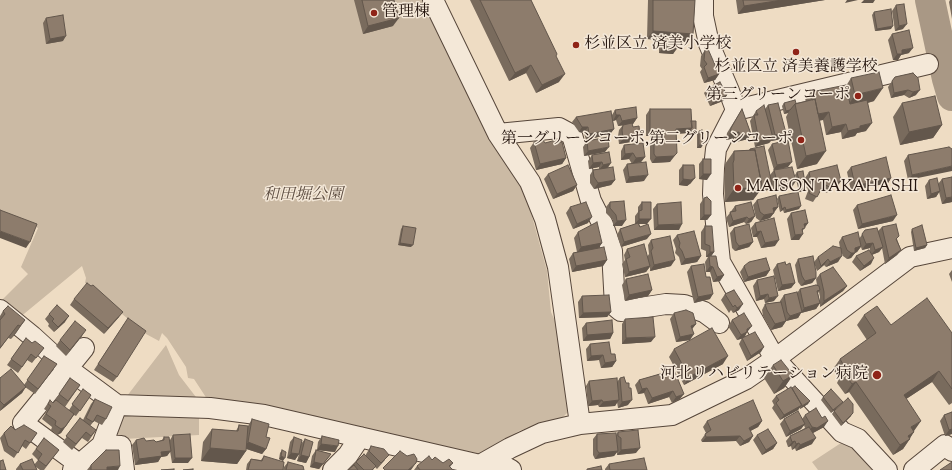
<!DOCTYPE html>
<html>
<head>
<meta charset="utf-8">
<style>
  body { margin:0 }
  canvas { display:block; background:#eedcc3 }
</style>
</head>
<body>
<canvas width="952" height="470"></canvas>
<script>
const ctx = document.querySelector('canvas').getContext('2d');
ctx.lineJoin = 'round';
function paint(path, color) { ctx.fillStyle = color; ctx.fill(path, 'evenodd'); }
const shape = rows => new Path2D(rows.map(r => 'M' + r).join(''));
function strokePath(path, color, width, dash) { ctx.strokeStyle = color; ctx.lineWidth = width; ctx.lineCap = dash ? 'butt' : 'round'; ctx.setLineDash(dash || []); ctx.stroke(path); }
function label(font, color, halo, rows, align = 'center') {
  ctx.font = font + ' "Sorts Mill Goudy","Noto Serif JP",serif'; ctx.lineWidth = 3; ctx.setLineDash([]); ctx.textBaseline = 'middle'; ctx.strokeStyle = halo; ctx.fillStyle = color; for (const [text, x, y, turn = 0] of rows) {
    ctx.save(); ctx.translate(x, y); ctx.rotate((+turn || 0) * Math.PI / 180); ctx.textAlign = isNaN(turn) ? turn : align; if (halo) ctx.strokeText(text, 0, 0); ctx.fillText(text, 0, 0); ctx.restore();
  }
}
paint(shape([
  [0,0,423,0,483,118,527,198,547,271,551,312,558,328,567,384,567,413,553,427,539,424,519,431,473,457,306,428,287,431,271,408,209,402,194,379,188,378,186,367,167,338,162,333,159,341,146,334,85,283,86,278,82,266,19,318,1,301,28,274,21,267,38,228,0,210],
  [166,345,179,375,199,401,127,396],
  [124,411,199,416,199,435,123,439,113,432],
  [844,441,854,445,877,470,818,470,812,462]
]), '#cbbaa4');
strokePath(shape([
  [930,0,947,79,952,96]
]), '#a99885', 30);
const minor = shape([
  [433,0,498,134,530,182,545,219,558,267,580,424],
  [703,0,703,16,709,44,729,91,736,110,716,149,714,168,713,194,720,262,775,359,842,432,858,439,887,470],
  [736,110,928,64],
  [498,134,559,128,572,135,591,201,603,225,612,251,615,306,621,311,666,304,684,305,704,312,719,323],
  [0,310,32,336,67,368,117,405,210,408,264,415,480,465],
  [102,445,121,446,124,470],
  [491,459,511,470],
  [79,464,23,423,84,348],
  [73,470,102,445,117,405],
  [333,470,348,455,360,437],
  [475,470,480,465,510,448,542,433,580,424,672,415,746,379,775,359,910,257,952,248],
  [914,470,945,445,952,451]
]);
strokePath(minor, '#56463a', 22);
strokePath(minor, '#f4e8d8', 20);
paint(shape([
  [354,0,394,0,393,26,363,34],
  [470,0,531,0,556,56,559,82,536,93,526,73,509,81],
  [648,0,695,0,693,34,688,42,679,42,673,54,659,53,659,44,661,40,647,39],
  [736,0,825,0,738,14],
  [950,0,952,0,952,19,949,2],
  [896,5,903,29,895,31,892,11],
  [874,12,891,29,875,31,872,15],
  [46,18,63,41,46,44,43,23],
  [892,34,909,53,901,55,898,60,893,60,888,40],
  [705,50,719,74,715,80,704,83,700,72,702,69,700,66,701,56],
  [913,73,916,95,909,98,904,95,891,98,888,87,895,77],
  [851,78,874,101,868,103,866,131,857,133,855,136,842,139,841,132,826,135,823,120,820,120,817,164,797,169,786,117,788,113,784,114,782,106,784,103,796,103,806,101,805,100,811,92,846,86],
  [708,88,727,95,723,101,710,106,704,93],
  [902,103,942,125,933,138,900,145,893,117],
  [768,105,786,133,782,139,771,141,769,143,755,147,750,121,756,111,765,109],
  [650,109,691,121,694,134,688,133,676,134,670,162,652,163,650,159,650,136,646,136,646,115],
  [742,109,751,134,748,139,736,142,735,138,726,140,727,133],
  [615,110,637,118,633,124,632,124,636,141,619,144,618,136,619,130,623,125,618,126,616,120,613,121,614,129,610,134,586,140,584,133,579,132,572,122,576,117,612,115],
  [699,131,701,148,697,148,697,134],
  [587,141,605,152,584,156,583,147],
  [534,142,545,143,557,143,566,158,562,164,536,170,530,148],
  [772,144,788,167,781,169,792,187,774,191,772,185,768,190,759,192,753,200,725,202,724,176,725,174,725,164,734,151,749,150,750,149,770,175,774,170,768,150],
  [624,145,645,157,641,162,632,164,629,159,621,160,621,151],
  [952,149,908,180,904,161,908,155],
  [609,152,607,168,615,180,611,185,594,189,590,183,590,175,593,170,599,169,599,167,589,169,588,161,592,155],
  [703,159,707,180,699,179,699,164],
  [627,164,644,181,626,183,623,170],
  [683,165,691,183,687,186,679,185,679,170],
  [851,167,891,178,888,183,851,191,847,172],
  [797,172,806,188,804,191,799,192,795,175],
  [809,172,837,187,829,189,827,193,821,190,813,202,805,199,808,191,805,178],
  [548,174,577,185,573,191,553,199,544,179],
  [942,179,952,202,942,204,939,192,936,197,927,199,925,186,929,180,938,184],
  [779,196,799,209,784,213,783,210,780,212,777,199],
  [704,198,711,215,707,220,700,220,700,204],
  [757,200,778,207,770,218,760,221,756,218,753,205],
  [610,202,622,226,613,226,613,220,606,213,606,207],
  [642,202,647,224,639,224,647,239,621,247,617,235,620,229,635,224,635,216,638,212,638,207],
  [657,204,679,230,654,230,653,209],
  [857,205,893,221,858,229,853,210],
  [735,206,755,216,751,222,746,224,744,222,729,227,726,218],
  [570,207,588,223,573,229,566,213],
  [791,213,808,223,802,231,799,240,791,240,787,219],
  [755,223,775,246,761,248,757,237,753,237,751,228],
  [403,226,411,247,398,245,401,229],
  [705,226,714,252,711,256,724,275,720,281,713,282,710,272,706,272,705,262,708,257,706,257,706,251,701,249,701,232],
  [882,227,897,239,901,250,897,255,885,264,882,248,879,252,872,255,871,264,860,271,852,262,856,256,870,252,870,248,862,250,861,247,857,252,855,253,851,258,847,259,843,256,841,251,838,262,826,267,824,265,817,271,814,263,816,278,812,283,801,286,798,282,795,265,798,259,814,262,818,257,840,248,839,242,842,237,859,239,865,230,878,231],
  [734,228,753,242,749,247,735,251,732,248,730,233],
  [912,229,927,245,925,248,914,251,911,232],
  [578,232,602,243,598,248,607,260,603,266,572,272,569,259,573,253,577,252,574,238],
  [677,235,701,256,697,262,681,265,679,257,675,253,676,249,673,240],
  [651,240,671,266,650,271,650,267,646,272,625,277,622,264,625,260,624,255,627,249,647,257,649,254,648,245],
  [777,264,786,265,795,283,791,288,778,291,773,270],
  [691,266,710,299,694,303,687,272],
  [744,266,770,270,766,276,744,282,740,272],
  [952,270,952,282,949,274],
  [820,274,847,286,843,291,820,307,820,303,816,309,801,313,798,318,786,321,785,320,786,321,782,327,771,330,763,316,762,310,765,304,780,302,780,301,784,295,797,293,800,289,817,285,816,279],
  [819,292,820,297,820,303,818,293],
  [626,279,652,290,648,296,625,301,622,285],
  [757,280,774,301,765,303,764,299,756,301,753,286],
  [734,290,739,310,733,313,731,310,729,313,721,300,725,294],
  [582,296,611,312,607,317,579,318,578,302],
  [74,299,119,317,104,334,70,305],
  [3,311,25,320,16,333,11,339,8,338,0,349,0,316],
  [674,313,696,324,692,329,690,340,676,342,670,319],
  [49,314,65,322,54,332,48,326,49,324,45,319],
  [864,315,891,325,952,333,952,403,949,405,932,382,906,399,914,431,910,438,910,439,903,449,893,455,849,392,845,394,837,383,839,379,833,369,840,359,867,340,857,325],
  [625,319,651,342,622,344,622,324],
  [732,320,747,332,744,338,737,340,728,326],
  [586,323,613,333,610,339,583,341,582,328],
  [124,324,117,377,113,382,94,370],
  [82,336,66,356,56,346,60,340],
  [26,338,32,343,44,348,32,363,27,360,18,373,7,365],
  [742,338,761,352,747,361,739,344],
  [590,344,611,354,616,361,612,367,601,368,599,360,587,361,586,349],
  [674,349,723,364,684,385,669,357],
  [44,356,57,364,35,394,25,387,22,393,0,411,0,378,24,385],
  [773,365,793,375,784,388,774,394,764,378],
  [674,370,680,399,672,403,669,397,648,404,644,393,638,394,635,385,639,380],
  [70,378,80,385,65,407,55,400],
  [620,378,628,405,618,408,617,402,615,406,599,407,598,405,588,406,586,386,589,381,617,382],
  [83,389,91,395,76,416,74,415,61,433,57,435,51,430,52,427,42,419,47,411,44,409,50,400,53,403,69,410],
  [776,396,808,404,800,409,800,407,798,410,780,420,772,408,774,405,772,401],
  [823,397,843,402,841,404,831,413,821,400],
  [95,399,106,419,102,425,94,421,90,426,96,430,88,442,82,438,72,450,63,442,80,418,83,420,91,404],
  [834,411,851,416,841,426,832,414],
  [952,412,952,434,945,436,940,421,944,415],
  [805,415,824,427,813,433,812,444,796,451,795,448,792,450,791,446,788,447,786,441,790,436,805,428,804,425,801,429,786,437,780,424,784,419,802,419],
  [252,419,266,437,266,449,262,454,246,449,246,451,237,464,201,461,203,442,212,429,236,431,239,425,248,426],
  [707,421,762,421,758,427,750,431,753,436,749,442,740,446,736,441,702,442,701,440,706,433,703,427],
  [15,430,37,433,26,449,22,446,14,458,4,451,0,438,4,433],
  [618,432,636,453,617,455,617,452,614,456,595,459,593,455,593,439,597,434,616,435],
  [173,435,188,463,172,463,170,451,167,456,161,457,158,462,135,465,132,445,136,440,156,442,162,440,164,437,170,440],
  [757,435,777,443,773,449,762,455,753,440],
  [322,436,335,452,317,450,318,442],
  [294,437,301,444,305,439,309,457,306,463,297,461,299,454,295,460,287,458,290,442],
  [44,438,59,450,44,470,40,470,36,467,37,470,16,470,16,469,20,464,34,465,38,460,32,454],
  [371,446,385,460,377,469,375,467,373,470,348,470,356,462,365,456],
  [282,450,283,461,279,459,280,453],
  [316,450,331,454,319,469,310,467,312,456],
  [264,456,283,470,246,470,247,464,251,459,261,460],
  [432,460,443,463,453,463,450,467,453,470,414,470,417,466],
  [288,462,304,470,283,470,284,467],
  [609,464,647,470,605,470,605,469],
  [91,465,118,470,87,470]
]), '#796b5d');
paint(shape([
  [782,0,825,0,738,14,744,6],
  [847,0,858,0,845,3],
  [864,0,875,0,873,3,861,3],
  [399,18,393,26,363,34,368,26],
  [907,24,903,29,895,31,899,26],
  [893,26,891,29,875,31,877,29],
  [653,31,693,34,688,42,665,41,665,36,661,40,647,39],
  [66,36,63,41,46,44,50,39],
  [665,45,679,46,673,54,659,53],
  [913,48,909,53,901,55,898,60,893,60,897,54,902,50],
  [531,65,526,73,509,81,515,73],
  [565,74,559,82,536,93,542,85],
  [719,74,715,80,704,83,708,78],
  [883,88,874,101,846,108,855,95],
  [908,90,904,95,891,98,894,93],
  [920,90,916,95,909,98,913,92],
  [727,95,723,101,710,106,714,101],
  [790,110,788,113,784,114,786,111],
  [829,112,823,120,810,123,816,115],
  [616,115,620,115,616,120,613,121],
  [637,118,633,124,618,126,622,121],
  [872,123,866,131,857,133,855,136,842,139,848,131,860,126],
  [846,124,841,132,826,135,832,127],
  [942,125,933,138,900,145,909,132],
  [582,127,588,127,584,133,579,132],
  [692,128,696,131,694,134,688,133,672,134,676,129],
  [614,129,610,134,586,140,589,134],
  [654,130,650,136,646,136,650,131],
  [739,132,735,138,726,140,730,134],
  [786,133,782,139,771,141,775,135],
  [751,134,748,139,736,142,740,137],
  [640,135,636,141,619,144,623,139],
  [773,138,769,143,755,147,759,141],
  [699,145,703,145,701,148,697,148],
  [609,147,605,152,584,156,588,151],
  [826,151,817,164,797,169,806,156],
  [633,153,629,159,621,160,625,154],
  [677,153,670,162,652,163,656,157],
  [645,157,641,162,632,164,636,158],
  [566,158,562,164,536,170,540,164],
  [602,162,599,167,589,169,593,163],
  [792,162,788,167,773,170,777,165],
  [611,163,607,169,599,170,603,165],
  [952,166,952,171,908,180,912,175],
  [703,174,711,174,707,180,699,179],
  [648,175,644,181,626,183,629,177],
  [695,178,691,183,687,186,679,185,683,179],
  [891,178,888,183,851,191,855,186],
  [615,180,611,185,594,189,598,183],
  [796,181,792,187,774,191,778,186],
  [841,181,837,187,829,189,833,184],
  [577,185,573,191,553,199,557,194],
  [772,185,768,190,759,192,753,200,725,202,734,189],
  [806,188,804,191,799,192,801,189],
  [940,191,936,197,927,199,931,194],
  [952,197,952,202,942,204,946,198],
  [801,206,799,209,784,213,786,210],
  [778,207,774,212,769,213,773,208],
  [785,207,783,210,780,212,782,209],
  [774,213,770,218,760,221,764,215],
  [704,215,711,215,707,220,700,220],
  [897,215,893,221,858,229,862,224],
  [755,216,751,222,746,224,749,219],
  [592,217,588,223,573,229,577,224],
  [747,217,744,222,729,227,733,221],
  [639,219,651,219,647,224,635,224],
  [626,220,622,226,613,226,617,221],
  [808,223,801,233,798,234,804,224],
  [682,224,679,230,654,230,658,225],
  [0,231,30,242,26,248,0,238],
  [761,231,757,237,753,237,757,232],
  [651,234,647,239,621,247,624,242],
  [803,234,799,240,791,240,795,235],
  [779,240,775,246,761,248,765,243],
  [753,242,749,247,735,251,739,246],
  [400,243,413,245,411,247,398,245],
  [602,243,598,249,577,253,581,247],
  [873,243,870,248,862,250,866,244],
  [927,245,925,248,914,251,916,248],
  [861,246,857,252,854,253,855,253,851,258,847,259,855,248],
  [883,247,879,252,871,255,875,250],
  [901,250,897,255,885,264,889,258],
  [710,252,714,252,710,258,709,256,708,257,706,257],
  [701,256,697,262,681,265,685,259],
  [842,256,838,262,826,267,830,262],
  [874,258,871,264,860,271,864,266],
  [828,259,824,265,817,271,821,266],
  [607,260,603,266,572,272,576,266],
  [675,260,671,266,650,271,654,265],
  [650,266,646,272,625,277,629,272],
  [710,266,713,267,710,272,706,272],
  [770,270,766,276,744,282,748,277],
  [724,275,720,281,713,282,717,277],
  [816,278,812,283,801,286,805,281],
  [795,283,791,288,778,291,782,285],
  [847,286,843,291,820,307,824,301],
  [652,290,648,296,625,301,629,295],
  [713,294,710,299,694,303,698,297],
  [768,294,764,299,756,301,760,296],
  [778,296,774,301,765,303,769,298],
  [820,303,816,309,801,313,798,318,786,321,790,316,801,313,804,308],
  [743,304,739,310,733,313,737,308],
  [123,312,119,317,104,334,108,328],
  [611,312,607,317,579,318,583,313],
  [69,316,65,322,54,332,58,327],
  [25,320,16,333,11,339,20,326],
  [786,321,782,327,771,330,775,324],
  [696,324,692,329,691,326],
  [752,326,748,331,745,333,747,332,744,338,737,340,741,335,747,329],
  [86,330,82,336,66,356,70,350],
  [613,333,610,339,583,341,587,335],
  [694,334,690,340,676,342,680,337],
  [655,337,651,342,622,344,626,338],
  [764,347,761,352,747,361,751,356],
  [603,355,599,360,587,361,591,356],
  [728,356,723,364,684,385,689,377],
  [616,361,612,367,601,368,605,363],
  [939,371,932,382,897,405,904,395],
  [793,375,784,388,774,394,783,381],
  [856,382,849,392,845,394,852,384],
  [26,387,22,393,0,411,4,405],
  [647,388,644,393,638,394,642,389],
  [673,391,669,397,648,404,652,398],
  [684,394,680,399,672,403,676,397],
  [602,400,598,405,588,406,592,401],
  [619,400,615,406,599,407,603,402],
  [632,400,628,405,618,408,622,402],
  [810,401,808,404,800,409,802,406],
  [843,402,841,404,831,413,833,410],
  [802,405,798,410,780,420,784,415],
  [853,413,851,416,841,426,843,423],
  [74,414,61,433,57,435,61,429],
  [762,421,758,427,745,434,749,428],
  [828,421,824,427,813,433,808,432,812,427],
  [921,421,914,431,904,437,911,427],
  [805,424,801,429,786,437,790,431],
  [952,429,952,434,945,436,949,430],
  [914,432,903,449,893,455,900,445,908,436],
  [740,436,736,441,702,442,706,437],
  [753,436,749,442,740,446,744,441],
  [816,438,812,444,796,451,800,445],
  [795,441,791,446,788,447,792,442],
  [248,442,266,449,262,454,244,448],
  [777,443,773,449,762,455,766,450],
  [799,443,795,448,792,450,796,444],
  [321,444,338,446,335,452,317,450],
  [210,448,246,451,237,464,201,461],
  [640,448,636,453,617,455,621,450],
  [171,451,167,456,161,457,158,462,135,465,139,459,161,452],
  [618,451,614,456,595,459,599,453],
  [291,453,299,454,295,460,287,458],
  [331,454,319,469,310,467,314,462],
  [301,455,309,457,306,463,297,461],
  [281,456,285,458,283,461,279,459],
  [175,458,192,458,188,463,172,463],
  [416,463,411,470,408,470],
  [120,466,118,470,105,470,107,467]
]), '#63574c');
const building = shape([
  [362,0,394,0,399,18,368,26,362,0],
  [480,0,531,0,557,54,556,56,565,74,542,85,531,65,515,73,480,0],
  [653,0,695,0,693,34,653,31,653,0],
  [743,0,782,0,744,6,743,0],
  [904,4,907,24,899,26,896,5,904,4],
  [891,9,893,26,877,29,874,12,891,9],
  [63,15,66,36,50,39,46,18,63,15],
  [909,30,913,48,902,50,902,54,897,54,892,34,909,30],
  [665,36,679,36,679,46,665,45,665,36],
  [708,49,719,74,708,78,704,67,707,64,704,60,705,50,708,49],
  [879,72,883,88,855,95,851,78,879,72],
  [913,73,918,78,920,90,913,92,908,90,894,93,892,81,895,77,913,73],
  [720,82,727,95,714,101,708,88,720,82],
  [846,85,850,104,867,100,872,123,860,126,860,128,848,131,846,124,832,127,829,112,818,114,815,99,812,100,811,92,846,85],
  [935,96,942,125,909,132,902,103,935,96],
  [815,99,826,151,806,156,795,104,815,99],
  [795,100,796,103,795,104,790,110,786,111,784,103,795,100],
  [778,103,786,133,775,135,768,105,778,103],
  [764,105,773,138,759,141,754,115,758,115,756,111,764,105],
  [636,107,637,118,622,121,620,115,616,115,615,110,636,107],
  [650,109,691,109,692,128,676,129,677,153,674,156,656,157,654,154,654,130,650,131,650,109],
  [742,109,751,134,740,137,739,132,730,134,731,128,742,109],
  [611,111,614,129,589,134,588,127,582,127,576,117,611,111],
  [691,121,696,121,696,131,690,130,692,128,691,121],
  [632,123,633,127,639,126,640,135,623,139,622,130,623,125,632,123],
  [702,130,703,145,699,145,699,131,702,130],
  [608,137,609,147,588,151,587,141,608,137],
  [543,140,545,143,556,140,557,143,562,142,566,158,540,164,534,142,543,140],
  [788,140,792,162,777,165,772,144,788,140],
  [643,143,645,157,636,158,633,153,625,154,624,145,643,143],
  [764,146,772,185,762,186,755,150,750,150,750,149,764,146],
  [949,147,952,149,952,166,912,175,908,155,949,147],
  [755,150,762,187,734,189,733,163,734,160,734,151,755,150],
  [609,152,611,163,603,165,602,162,593,163,592,155,609,152],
  [886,157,891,178,855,186,851,167,886,157],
  [703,159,711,159,711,174,703,174,703,159],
  [646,162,648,175,629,177,627,164,646,162],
  [568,165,577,185,557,194,548,174,568,165],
  [683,165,694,165,695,178,691,180,683,179,683,165],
  [837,165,841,181,833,184,831,188,824,184,817,197,809,193,812,186,809,172,837,165],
  [613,167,615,180,598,183,594,177,593,170,613,167],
  [792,167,796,181,778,186,774,170,792,167],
  [803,171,806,188,801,189,797,172,803,171],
  [952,177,952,197,946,198,942,179,952,177],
  [937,178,940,191,931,194,929,180,937,178],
  [798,192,801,206,786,210,785,207,782,209,779,196,798,192],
  [776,195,778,207,773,208,774,213,764,215,760,212,757,200,776,195],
  [891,195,897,215,862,224,857,205,891,195],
  [707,197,711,201,711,215,704,215,704,198,707,197],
  [624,201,626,220,617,221,616,215,610,208,610,202,624,201],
  [586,202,592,217,577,224,570,207,586,202],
  [642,202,651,202,651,219,639,219,639,211,642,210,642,202],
  [681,202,682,224,658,225,657,204,681,202],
  [751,202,755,216,749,219,747,217,733,221,730,212,736,211,735,206,751,202],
  [0,210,37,224,30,242,0,231,0,210],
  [805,210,808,223,804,224,805,228,802,229,803,234,795,235,791,213,805,210],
  [774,218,779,240,765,243,761,231,757,232,755,223,774,218],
  [597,222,602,243,581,247,578,232,597,222],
  [638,223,640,227,648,224,651,234,624,242,620,229,638,223],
  [749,224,753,242,739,246,736,242,734,228,749,224],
  [896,224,899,236,896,239,901,250,889,258,882,227,896,224],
  [922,225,927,245,916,248,912,229,922,225],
  [403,226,416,228,413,245,400,243,403,226],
  [705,226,712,226,714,252,710,252,710,246,705,244,705,226],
  [877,228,883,247,875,250,873,243,866,244,862,234,865,230,877,228],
  [694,231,701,256,685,259,682,251,679,247,680,243,677,235,694,231],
  [858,232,861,246,855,248,855,253,851,253,847,250,842,237,858,232],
  [670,236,675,260,654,265,651,251,653,248,651,240,670,236],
  [644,244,650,266,629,272,626,259,630,257,627,249,644,244],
  [833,246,841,248,842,256,830,262,828,259,821,266,818,257,833,246],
  [604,247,607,260,576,266,573,253,604,247],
  [869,250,874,258,864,266,856,256,869,250],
  [709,256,716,256,718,267,724,275,717,277,713,267,710,266,709,256],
  [813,256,816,272,816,278,805,281,802,276,798,259,813,256],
  [766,258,770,270,748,277,744,266,749,262,766,258],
  [785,262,786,265,790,263,795,283,782,285,777,264,785,262],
  [704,264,706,277,710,277,713,294,698,297,691,266,704,264],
  [833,267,847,286,824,301,824,292,820,274,833,267],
  [648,274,652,290,629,295,626,279,648,274],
  [774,276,778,296,769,298,768,294,760,296,757,280,774,276],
  [87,283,91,286,93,285,123,312,108,328,74,299,87,283],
  [816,285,819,286,820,290,817,291,820,303,804,308,800,289,816,285],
  [734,290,743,304,737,308,735,305,733,307,725,294,734,290],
  [797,292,802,312,790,316,787,312,784,295,797,292],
  [609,295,611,312,583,313,582,296,609,295],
  [927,298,952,333,952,389,939,371,904,395,921,421,911,427,914,432,908,436,910,439,900,445,856,382,852,384,844,373,847,371,840,359,876,333,864,315,877,306,891,325,927,298],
  [781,302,786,321,775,324,767,310,765,304,781,302],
  [57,305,69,316,58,327,52,321,54,319,49,314,57,305],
  [8,306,25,320,20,326,18,325,0,348,0,320,5,314,3,311,8,306],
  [686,310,693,313,696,324,691,326,694,334,680,337,674,313,686,310],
  [744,313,752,326,747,329,747,332,741,335,732,320,744,313],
  [653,317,655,337,626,338,625,319,653,317],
  [128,318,146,331,117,377,98,364,128,318],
  [612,320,613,333,587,335,586,323,612,320],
  [75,321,86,330,70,350,60,340,75,321],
  [712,328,728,356,689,377,674,349,712,328],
  [755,332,764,347,751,356,742,338,755,332],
  [26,338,32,343,35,341,44,348,36,358,31,354,22,367,11,359,26,338],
  [609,342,611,354,615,354,616,361,605,363,603,355,591,356,590,344,609,342],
  [44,356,57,364,38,389,27,380,44,356],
  [781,360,793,375,783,381,773,365,781,360],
  [11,369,26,387,4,405,0,401,0,378,11,369],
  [674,370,684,394,676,397,673,391,652,398,647,388,642,389,639,380,674,370],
  [624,377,626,383,629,383,629,388,631,388,632,400,622,402,620,378,624,377],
  [70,378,80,385,68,401,59,394,70,378],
  [617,378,619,400,603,402,602,400,592,401,589,381,617,378],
  [795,386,810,401,802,406,792,388,795,386],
  [791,387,802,405,784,415,776,403,779,400,776,396,791,387],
  [83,389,91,395,80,411,72,404,83,389],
  [831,389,843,402,833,410,823,397,831,389],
  [848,398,853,404,853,413,843,423,834,411,848,398],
  [95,399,112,407,106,419,97,415,93,422,86,418,95,399],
  [50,400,53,403,56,400,74,414,65,427,61,429,55,425,56,421,46,414,51,406,48,404,50,400],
  [753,400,762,421,749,428,753,436,744,441,740,436,706,437,705,434,711,430,707,421,753,400],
  [816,408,822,418,825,416,828,421,817,428,812,427,805,415,816,408],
  [798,411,805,424,790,431,784,419,798,411],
  [952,412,952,429,949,430,944,415,952,412],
  [80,418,96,430,91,436,86,432,76,444,66,436,80,418],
  [252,419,269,424,266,437,270,438,266,449,248,442,252,419],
  [24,425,37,433,30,443,25,440,18,453,8,446,4,433,11,426,15,430,24,425],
  [239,425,248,426,246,451,210,448,212,429,238,431,239,425],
  [809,427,816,438,800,445,799,443,796,444,795,441,792,442,790,436,809,427],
  [768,429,777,443,766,450,757,435,768,429],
  [638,430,640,448,621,450,621,438,618,436,618,432,638,430],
  [616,433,618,451,599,453,597,450,597,434,616,433],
  [190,434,192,458,175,458,173,435,190,434],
  [322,436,339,440,338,446,321,444,322,436],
  [164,437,169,437,171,451,161,452,162,456,139,459,136,440,144,438,146,441,154,440,156,442,164,440,164,437],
  [294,437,302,440,299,454,291,453,294,437],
  [44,438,59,450,46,466,38,460,42,454,36,449,44,438],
  [305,439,313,442,309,457,301,455,305,439],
  [371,446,384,449,389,455,381,463,369,451,371,446],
  [106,450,119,450,120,466,107,467,107,470,91,470,91,465,106,450],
  [282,450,286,452,285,458,281,456,282,450],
  [316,450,331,454,323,464,314,462,316,450],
  [400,451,407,456,414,454,417,459,416,463,408,470,385,470,383,468,400,451],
  [364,454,376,466,372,470,364,470,356,462,364,454],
  [264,456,284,462,283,470,248,470,251,459,262,461,264,456],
  [429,456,432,460,435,457,443,463,449,459,453,463,449,466,453,470,420,470,417,466,429,456],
  [644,458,647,470,610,470,609,464,644,458],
  [32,459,37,470,23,470,20,464,32,459],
  [3,460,6,470,0,470,0,461,3,460],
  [288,462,303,466,304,470,286,470,288,462],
  [952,462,952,470,940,470,952,462],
  [354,465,358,470,348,470,354,465],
  [601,466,602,470,587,470,587,469,601,466],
  [174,469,174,470,161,470,174,469],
  [193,469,193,470,183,470,193,469]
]);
paint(building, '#8d7c6c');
strokePath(building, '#63574c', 1);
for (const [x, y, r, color] of [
  [374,13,4,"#8f2418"],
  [576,45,4,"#8f2418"],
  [796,52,4,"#8f2418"],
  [858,96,4,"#8f2418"],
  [801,140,4,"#8f2418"],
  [738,188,4,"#8f2418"],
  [877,375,5,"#8f2418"]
]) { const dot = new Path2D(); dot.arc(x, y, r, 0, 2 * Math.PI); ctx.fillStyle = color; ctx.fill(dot); strokePath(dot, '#f4e8d8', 1.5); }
label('16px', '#23140d', '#f4e8d8', [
  ["管理棟",382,13],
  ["杉並区立 済美小学校",584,45],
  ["杉並区立 済美養護学校",796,68,"center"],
  ["第三グリーンコーポ",850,96,"right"],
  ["第一グリーンコーポ,第二グリーンコーポ",793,140,"right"],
  ["MAISON TAKAHASHI",746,188],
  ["河北リハビリテーション病院",868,375,"right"]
], 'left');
label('italic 16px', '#5e4e42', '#f4e8d8', [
  ["和田堀公園",303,196]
]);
</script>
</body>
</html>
